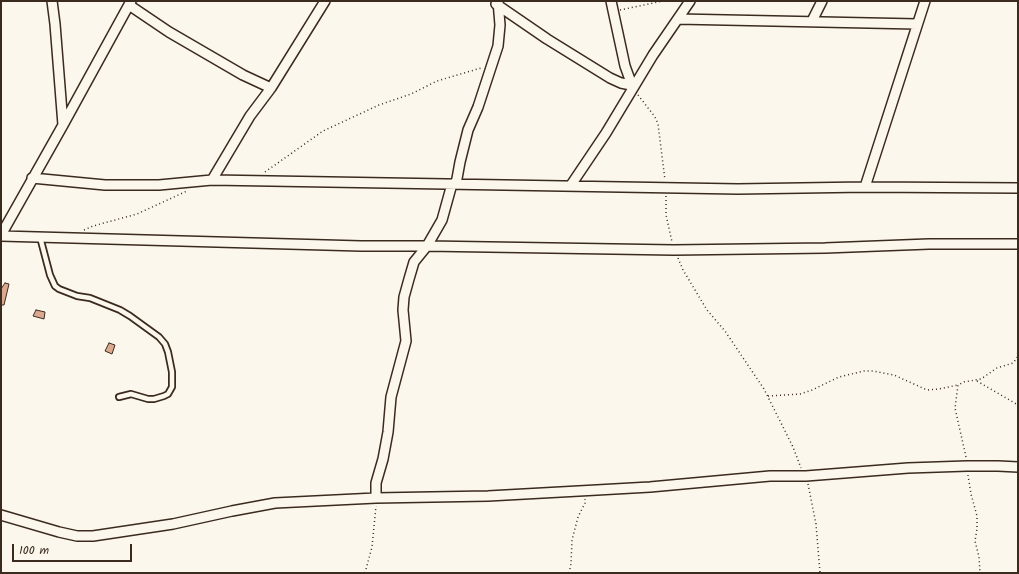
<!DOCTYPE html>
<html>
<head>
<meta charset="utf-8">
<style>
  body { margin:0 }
  #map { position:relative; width:1019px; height:574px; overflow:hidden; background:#fbf7ec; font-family:Kalam,sans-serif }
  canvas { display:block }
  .frame { position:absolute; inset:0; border:2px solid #3b2a1e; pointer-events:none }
  .scale { position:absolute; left:12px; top:544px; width:120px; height:18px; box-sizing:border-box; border:2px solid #3b2a1e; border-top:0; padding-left:5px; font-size:12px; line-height:14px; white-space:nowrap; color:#3b2a1e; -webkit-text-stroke:3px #fbf7ec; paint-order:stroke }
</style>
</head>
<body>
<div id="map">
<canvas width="1019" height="574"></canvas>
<div class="frame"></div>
<div class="scale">100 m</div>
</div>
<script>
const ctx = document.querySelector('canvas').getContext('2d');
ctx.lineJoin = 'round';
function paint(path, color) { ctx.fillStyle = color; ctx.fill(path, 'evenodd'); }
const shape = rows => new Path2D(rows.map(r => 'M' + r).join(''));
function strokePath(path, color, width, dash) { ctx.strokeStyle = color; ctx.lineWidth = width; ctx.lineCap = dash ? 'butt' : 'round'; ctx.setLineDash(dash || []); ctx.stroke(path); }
const building = shape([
  [5,283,9,284,4,305,1,305,1,289,5,283],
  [36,310,45,312,44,319,33,316,36,310],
  [109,343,115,345,112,354,105,351,109,343]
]);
paint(building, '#dca990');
strokePath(building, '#3b2a1e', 1);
const service = shape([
  [40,237,50,275,55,286,59,289,77,296,90,298,120,310,130,316,159,337,165,344,168,352,172,372,172,387,168,394,164,396,154,399,148,399,131,394,119,397]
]);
const minor = shape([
  [52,1,55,24,63,125],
  [611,1,625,66,633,88],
  [496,4,547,39,610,78,621,83,631,85],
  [129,5,169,32,243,75,271,88],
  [678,19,917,24],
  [812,21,822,1],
  [32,178,105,185,159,185,212,180,738,189,865,187,1018,188],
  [212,180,250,116,271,88,325,1],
  [456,184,460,162,468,130,478,107,498,46,500,25,498,1],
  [571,185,606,133,653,55,690,1],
  [865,187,925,1],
  [1,235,63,125,131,1],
  [1,236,361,246,427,246,674,250,825,248,929,244,1018,244],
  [376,498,376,483,383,459,388,432,391,397,406,341,403,310,404,297,409,279,414,262,427,246,442,220,452,184],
  [1,515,59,532,77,536,93,536,173,524,232,511,275,503,376,498,488,496,597,490,650,487,770,476,806,476,908,468,967,466,998,466,1018,467]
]);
strokePath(service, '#3b2a1e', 8);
strokePath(minor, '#3b2a1e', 12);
strokePath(shape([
  [620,10,663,1],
  [638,95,655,117,658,124,665,180],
  [265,172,323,131,379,105,411,94,437,81,481,68],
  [666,196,666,215,672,242],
  [84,230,93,226,137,214,187,191],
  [678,258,683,270,707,310,725,331,764,389,793,447,801,468],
  [977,381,1018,405],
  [768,396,800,394,812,390,839,377,864,371,873,371,894,375,927,390,939,389,958,385],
  [966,457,955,408,958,385,964,382,981,379,997,368,1013,363,1017,358,1018,351],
  [968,475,971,494,977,516,977,529,975,541,979,557,980,573],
  [808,484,816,524,820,573],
  [365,573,372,547,376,506],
  [569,573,571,564,572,540,578,517,585,503,585,499]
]), '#3b2a1e', 1.5, [1, 3]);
strokePath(service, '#fbf7ec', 4.5);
strokePath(minor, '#fbf7ec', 9);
</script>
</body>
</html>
